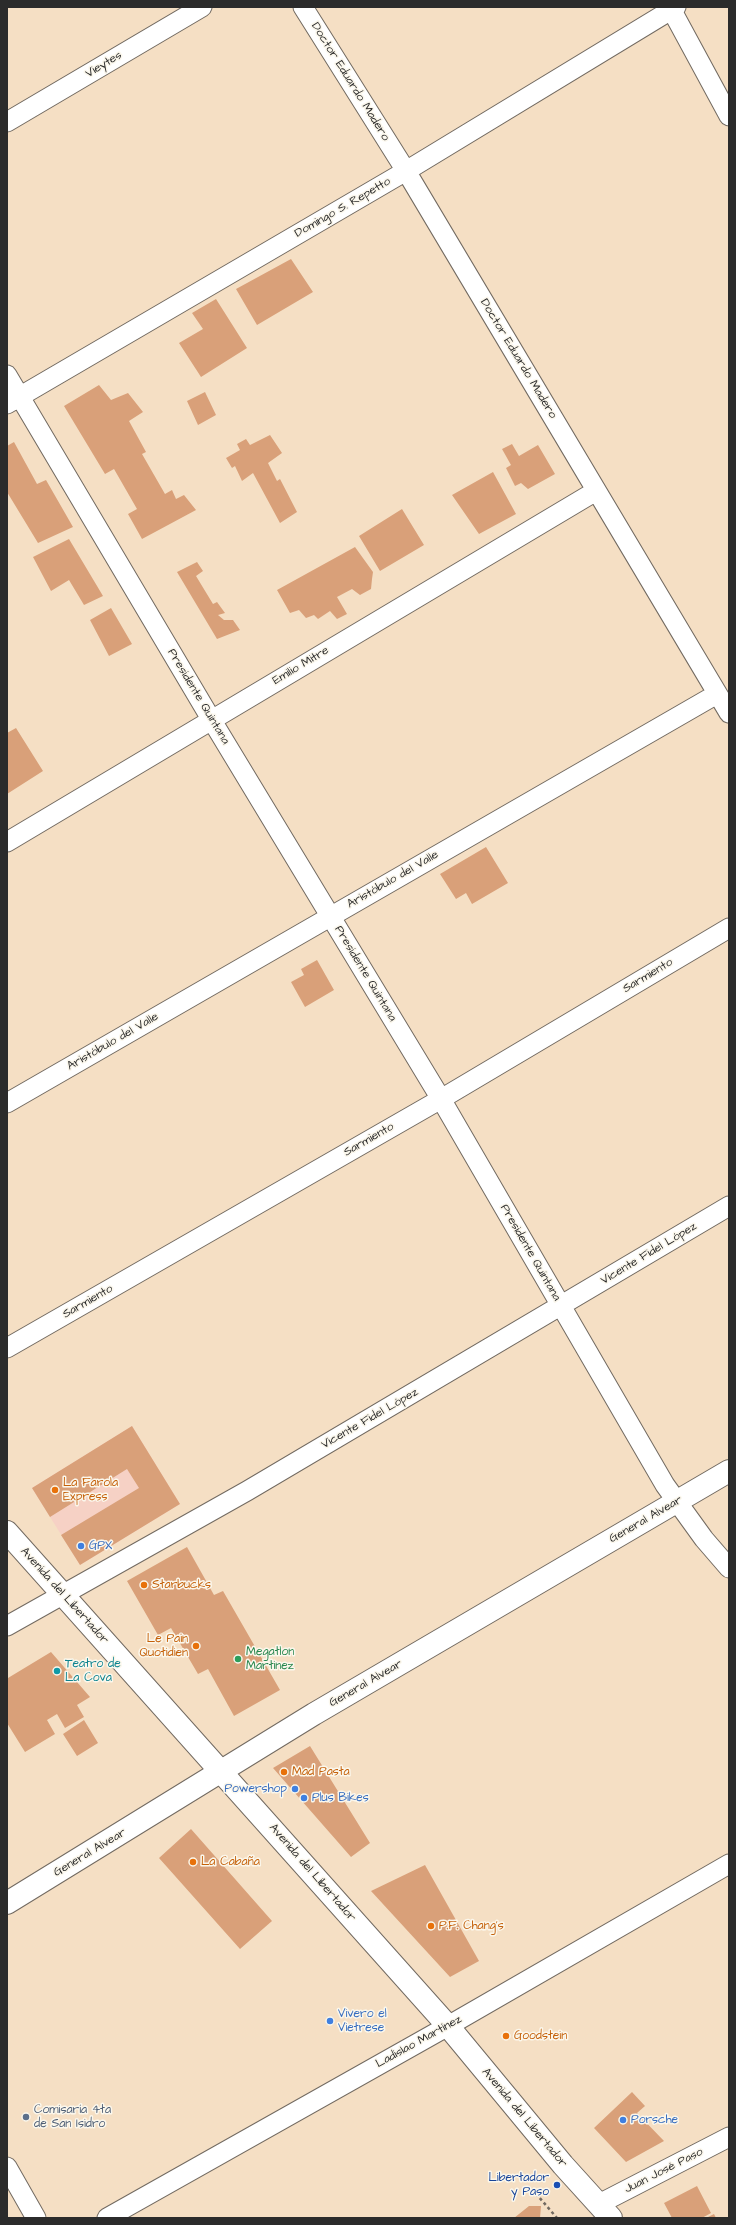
<!DOCTYPE html>
<html>
<head>
<meta charset="utf-8">
<style>
  body { margin:0 }
  #map { position:relative; width:736px; height:2225px; overflow:hidden; background:#f5dfc4; font-family:"Architects Daughter",sans-serif }
  canvas { display:block }
  .frame { position:absolute; inset:0; border:8px solid #2b2b2b; pointer-events:none }
</style>
</head>
<body>
<div id="map">
<canvas width="736" height="2225"></canvas>
<div class="frame"></div>
</div>
<script>
const ctx = document.querySelector('canvas').getContext('2d');
ctx.lineJoin = 'round';
function paint(path, color) { ctx.fillStyle = color; ctx.fill(path, 'evenodd'); }
const shape = rows => new Path2D(rows.map(r => 'M' + r).join(''));
function strokePath(path, color, width, dash) { ctx.strokeStyle = color; ctx.lineWidth = width; ctx.lineCap = dash ? 'butt' : 'round'; ctx.setLineDash(dash || []); ctx.stroke(path); }
function label(font, color, halo, rows, align = 'center') {
  ctx.font = font + ' "Architects Daughter",sans-serif'; ctx.lineWidth = 3; ctx.setLineDash([]); ctx.textBaseline = 'middle'; ctx.strokeStyle = halo; ctx.fillStyle = color; for (const [text, x, y, turn = 0] of rows) {
    ctx.save(); ctx.translate(x, y); ctx.rotate((+turn || 0) * Math.PI / 180); ctx.textAlign = isNaN(turn) ? turn : align; if (halo) ctx.strokeText(text, 0, 0); ctx.fillText(text, 0, 0); ctx.restore();
  }
}
paint(shape([
  [132,1426,180,1504,80,1565,32,1488]
]), '#f6d1c5');
paint(shape([
  [291,259,313,292,257,325,236,289],
  [216,299,247,348,201,377,179,343,203,329,192,313],
  [99,385,111,400,128,393,143,412,129,421,146,452,142,454,165,494,172,490,176,499,184,495,196,510,142,539,128,514,137,509,114,469,105,474,64,406],
  [205,392,216,415,198,425,187,401],
  [270,435,282,453,268,463,277,481,280,479,297,512,280,523,253,473,242,481,235,466,232,468,226,458,240,450,237,444,246,439,250,445],
  [14,442,37,484,46,480,73,527,38,543,7,492,7,446],
  [512,444,519,456,538,445,555,474,528,489,521,483,515,486,506,468,511,465,502,449],
  [493,472,516,514,479,534,452,495],
  [402,509,424,545,380,571,359,536],
  [69,539,103,596,84,605,69,580,51,591,33,557],
  [355,547,373,572,372,579,371,589,360,595,352,589,337,597,347,614,337,619,330,611,318,619,314,615,306,618,299,610,290,613,277,590],
  [197,562,203,571,196,576,213,604,217,602,225,613,218,615,224,620,233,620,240,630,217,639,177,572],
  [111,608,132,644,109,656,90,620],
  [16,728,43,771,7,794,7,733],
  [486,847,508,883,472,904,466,893,456,899,440,874],
  [317,960,334,990,305,1007,291,982,304,975,301,969],
  [132,1426,180,1504,80,1565,61,1535,139,1488,127,1469,50,1517,32,1488],
  [187,1547,214,1595,223,1591,280,1690,234,1716,208,1669,198,1674,171,1628,158,1635,127,1581],
  [51,1652,90,1697,77,1705,84,1717,65,1728,57,1714,47,1720,55,1734,25,1752,7,1723,7,1676,8,1678],
  [84,1720,98,1743,77,1756,63,1734],
  [310,1746,370,1843,351,1857,273,1768],
  [191,1829,272,1921,240,1949,159,1858],
  [425,1865,479,1961,450,1977,371,1891],
  [632,2092,645,2106,637,2113,664,2141,626,2162,594,2128],
  [697,2186,711,2213,702,2218,672,2218,664,2203],
  [529,2206,541,2206,540,2218,514,2218],
  [714,2214,716,2218,706,2218]
]), '#d9a079');
const minor = shape([
  [303,7,406,171,729,713],
  [670,7,729,116],
  [7,122,202,7],
  [7,375,211,719,441,1099,665,1485,704,1539,729,1568],
  [7,404,406,171,676,7],
  [7,842,596,491],
  [7,1103,717,694],
  [7,1348,441,1099,729,928],
  [7,1626,247,1491,729,1206],
  [7,2167,36,2218],
  [599,2204,729,2137],
  [107,2218,448,2026,729,1864]
]);
const tertiary = shape([
  [7,1903,314,1714,729,1471]
]);
const primary = shape([
  [7,1532,448,2026,563,2165,611,2218]
]);
strokePath(minor, '#726a61', 21);
strokePath(tertiary, '#726a61', 24);
strokePath(primary, '#726a61', 24);
strokePath(shape([
  [532,2189,557,2218]
]), '#726a61', 2.5, [3, 3]);
strokePath(minor, '#fff', 19);
strokePath(tertiary, '#fff', 22);
strokePath(primary, '#fff', 22);
for (const [x, y, r, color] of [
  [55,1490,4,"#e8710a"],
  [81,1546,4,"#3f7fe0"],
  [144,1585,4,"#e8710a"],
  [196,1646,4,"#e8710a"],
  [238,1659,4,"#2e9e5b"],
  [57,1671,4,"#0f9aa8"],
  [284,1772,4,"#e8710a"],
  [295,1789,4,"#3f7fe0"],
  [304,1798,4,"#3f7fe0"],
  [193,1862,4,"#e8710a"],
  [431,1926,4,"#e8710a"],
  [330,2021,4,"#3f7fe0"],
  [506,2036,4,"#e8710a"],
  [26,2117,4,"#5c6f8a"],
  [623,2120,4,"#3f7fe0"],
  [557,2185,4,"#1a4fb4"]
]) { const dot = new Path2D(); dot.arc(x, y, r, 0, 2 * Math.PI); ctx.fillStyle = color; ctx.fill(dot); strokePath(dot, '#fbf7ec', 1.5); }
label('12px', '#2b2b2b', '#fbf7ec', [
  ["Vieytes",104,65,-31],
  ["Doctor Eduardo Madero",350,82,58],
  ["Domingo S. Repetto",343,208,-30],
  ["Doctor Eduardo Madero",518,359,59],
  ["Emilio Mitre",301,666,-31],
  ["Presidente Quintana",198,697,59],
  ["Aristóbulo del Valle",393,880,-30],
  ["Presidente Quintana",365,974,59],
  ["Sarmiento",648,976,-31],
  ["Aristóbulo del Valle",113,1042,-30],
  ["Sarmiento",369,1140,-30],
  ["Presidente Quintana",530,1253,60],
  ["Vicente Fidel López",649,1254,-31],
  ["Sarmiento",88,1302,-30],
  ["Vicente Fidel López",370,1419,-30],
  ["General Alvear",646,1520,-30],
  ["Avenida del Libertador",64,1596,48],
  ["General Alvear",366,1684,-30],
  ["General Alvear",90,1853,-31],
  ["Avenida del Libertador",312,1873,49],
  ["Ladislao Martínez",419,2042,-29],
  ["Avenida del Libertador",524,2118,50],
  ["Juan José Paso",664,2171,-27]
]);
label('12px', '#c56008', '#fbf7ec', [
  ["La Farola",63,1483],
  ["Express",63,1497],
  ["Starbucks",152,1585],
  ["Le Pain",188,1639,"right"],
  ["Quotidien",188,1653,"right"],
  ["Mad Pasta",292,1772],
  ["La Cabaña",201,1862],
  ["P.F. Chang's",439,1926],
  ["Goodstein",514,2036]
], 'left');
label('12px', '#366cbe', '#fbf7ec', [
  ["GPX",89,1546],
  ["Powershop",287,1789,"right"],
  ["Plus Bikes",312,1798],
  ["Vivero el",338,2014],
  ["Vietrese",338,2028],
  ["Porsche",631,2120]
], 'left');
label('12px', '#27864d', '#fbf7ec', [
  ["Megatlon",246,1652],
  ["Martinez",246,1666]
], 'left');
label('12px', '#0d838f', '#fbf7ec', [
  ["Teatro de",65,1664],
  ["La Cova",65,1678]
], 'left');
label('12px', '#4e5e75', '#fbf7ec', [
  ["Comisaría 4ta",34,2110],
  ["de San Isidro",34,2124]
], 'left');
label('12px', '#164399', '#fbf7ec', [
  ["Libertador",549,2178],
  ["y Paso",549,2192]
], 'right');
</script>
</body>
</html>
